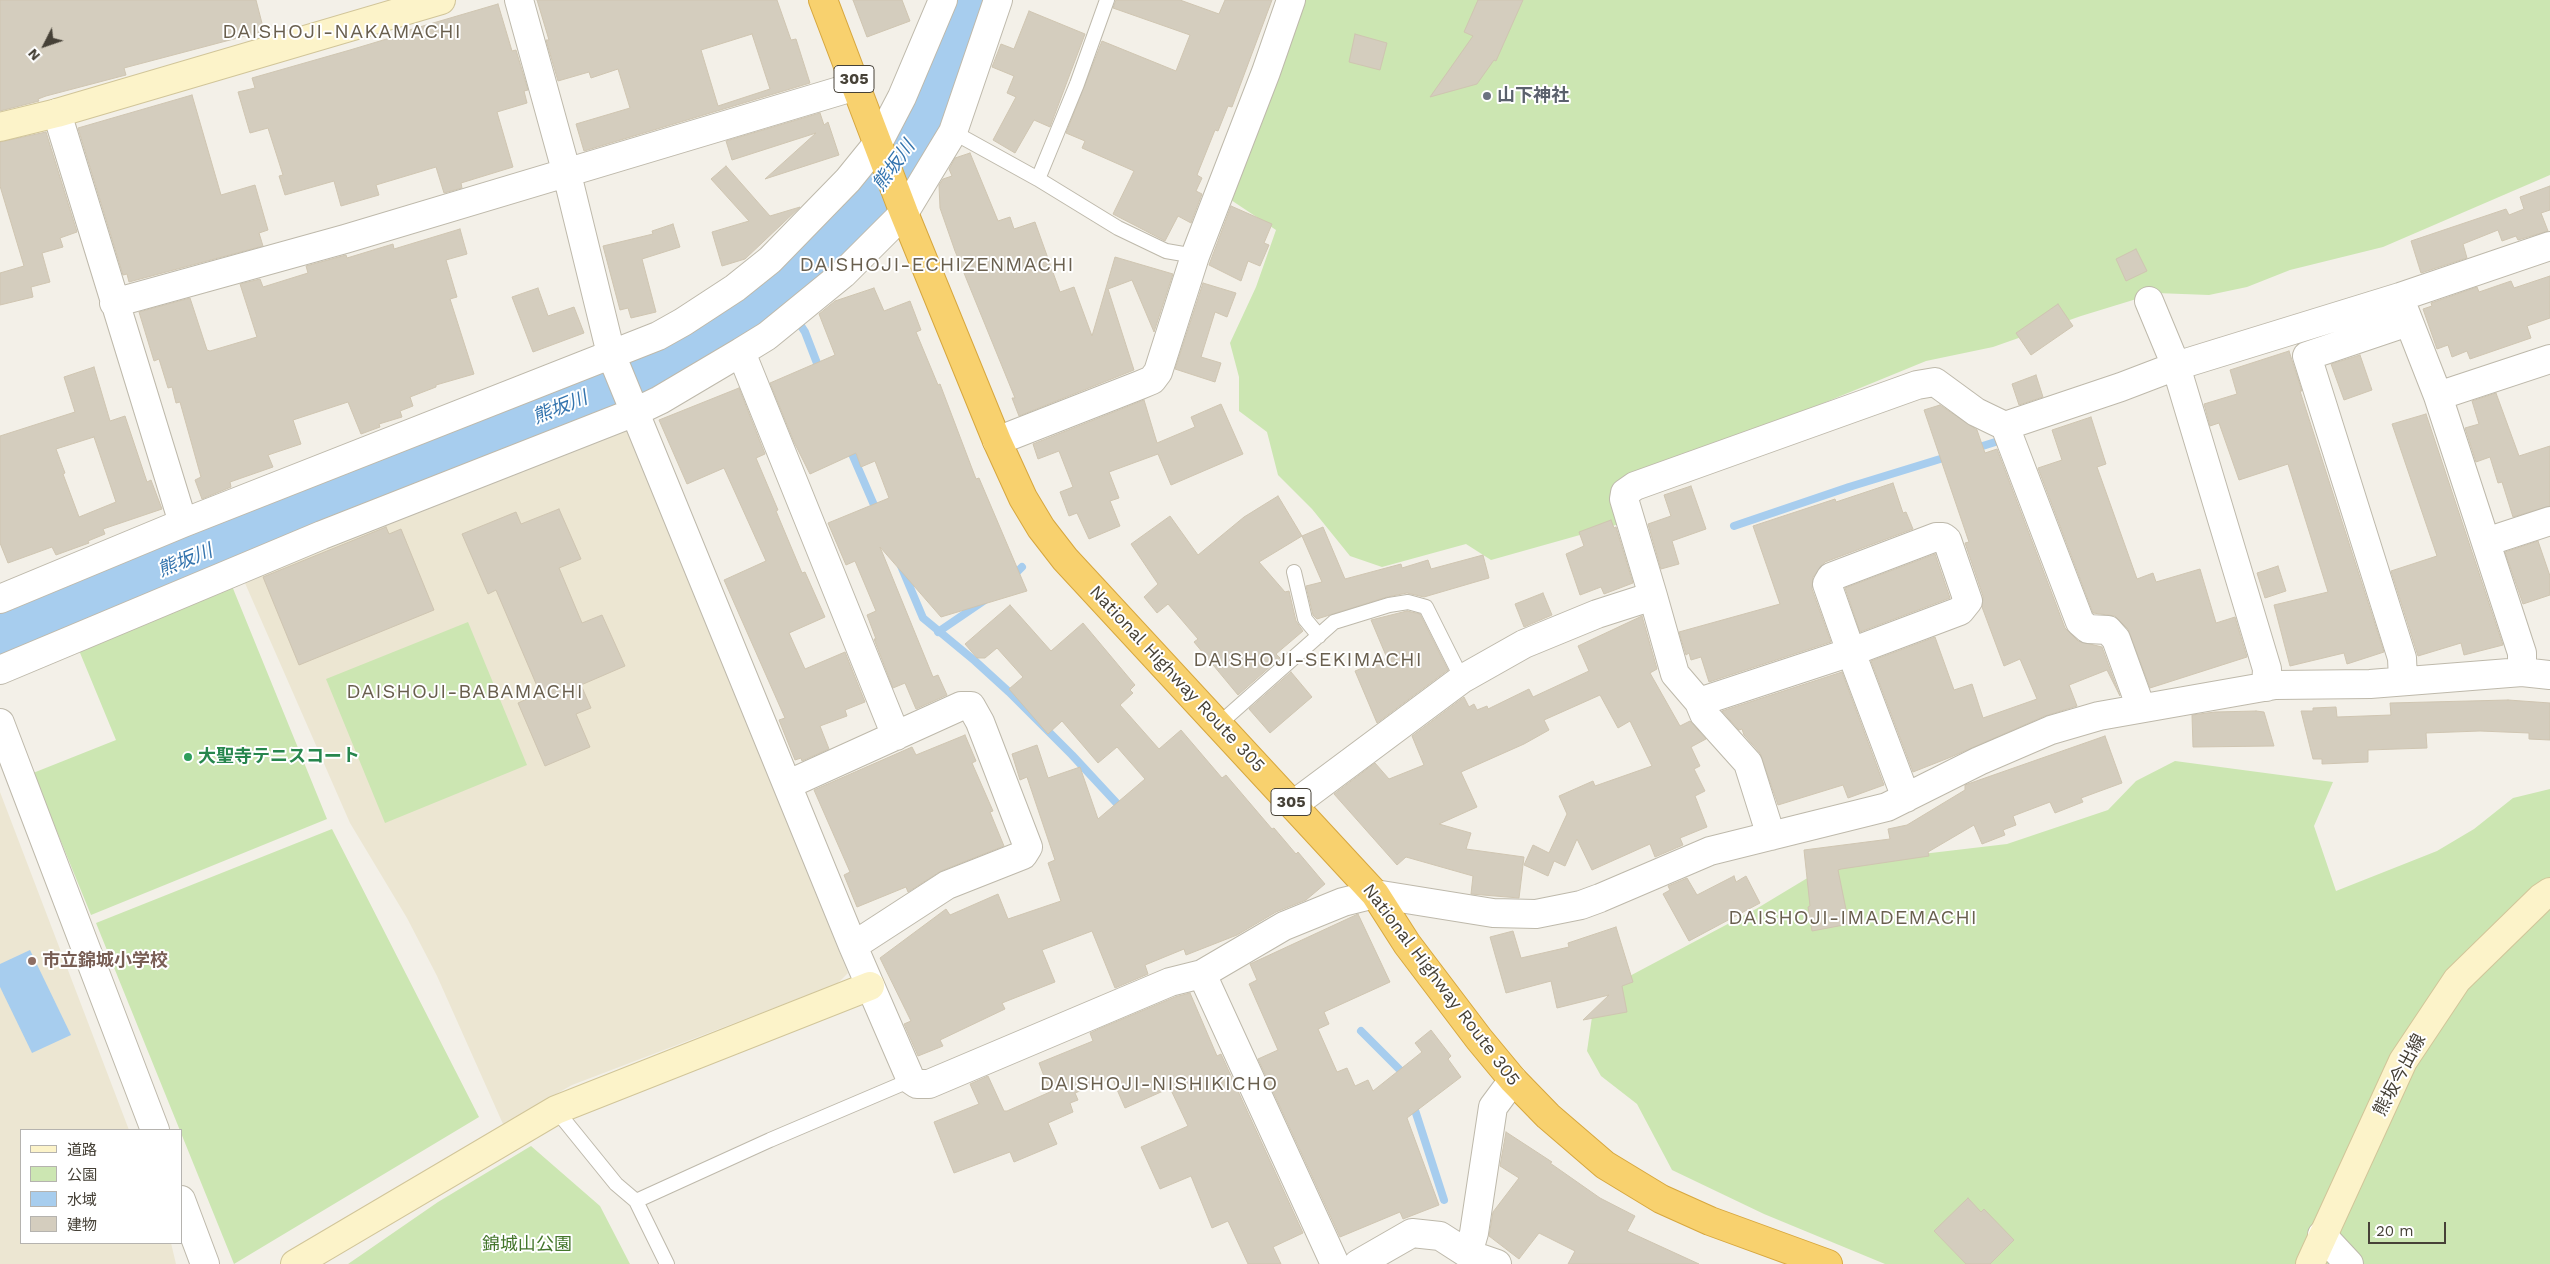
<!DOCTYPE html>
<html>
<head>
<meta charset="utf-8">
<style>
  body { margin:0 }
  #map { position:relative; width:2550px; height:1264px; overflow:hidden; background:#f3f0e8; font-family:"Work Sans","Noto Sans JP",sans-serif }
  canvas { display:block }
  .legend { position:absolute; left:20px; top:1129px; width:162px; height:115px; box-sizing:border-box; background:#fff; border:1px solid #b5b3af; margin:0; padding:6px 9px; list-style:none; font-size:15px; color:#464137 }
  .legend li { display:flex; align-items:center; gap:10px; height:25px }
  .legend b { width:25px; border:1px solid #b5b3af }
  .north { position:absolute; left:20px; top:20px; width:50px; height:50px; -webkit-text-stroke:4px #fff; paint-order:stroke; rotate:229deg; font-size:14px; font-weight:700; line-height:20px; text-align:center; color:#464137 }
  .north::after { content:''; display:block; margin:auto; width:18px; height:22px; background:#464137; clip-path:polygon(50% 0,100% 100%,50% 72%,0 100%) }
  .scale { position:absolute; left:2368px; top:1222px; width:78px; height:22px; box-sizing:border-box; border:2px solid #464137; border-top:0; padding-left:6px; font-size:15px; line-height:18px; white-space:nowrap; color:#464137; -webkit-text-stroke:4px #fff; paint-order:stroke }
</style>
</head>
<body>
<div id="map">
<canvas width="2550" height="1264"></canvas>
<ul class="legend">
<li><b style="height:6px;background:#fcf3c9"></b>道路</li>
<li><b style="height:14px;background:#cce6b2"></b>公園</li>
<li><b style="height:14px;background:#a7cdee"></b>水域</li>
<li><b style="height:14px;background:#d4cdbe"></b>建物</li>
</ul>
<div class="north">N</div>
<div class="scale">20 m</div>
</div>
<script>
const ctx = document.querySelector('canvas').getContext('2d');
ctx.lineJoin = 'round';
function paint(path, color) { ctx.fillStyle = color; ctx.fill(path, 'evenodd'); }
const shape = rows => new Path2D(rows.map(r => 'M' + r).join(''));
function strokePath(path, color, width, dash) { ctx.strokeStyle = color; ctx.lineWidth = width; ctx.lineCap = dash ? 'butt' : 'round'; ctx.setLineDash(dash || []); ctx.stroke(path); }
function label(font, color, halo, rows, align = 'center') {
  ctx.font = font + ' "Work Sans","Noto Sans JP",sans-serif'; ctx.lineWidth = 4; ctx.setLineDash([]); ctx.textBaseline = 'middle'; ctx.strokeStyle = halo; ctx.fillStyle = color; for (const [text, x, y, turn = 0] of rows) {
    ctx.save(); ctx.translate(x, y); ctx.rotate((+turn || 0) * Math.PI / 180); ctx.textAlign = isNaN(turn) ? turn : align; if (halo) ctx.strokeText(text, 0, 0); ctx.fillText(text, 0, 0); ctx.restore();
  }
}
paint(shape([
  [628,427,848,973,837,984,572,1085,503,1124,437,976,407,918,350,823,241,574],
  [0,792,129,1130,21,1130,21,1243,171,1243,176,1264,0,1264]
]), '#ece6d2');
paint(shape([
  [1302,0,2550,0,2550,175,2383,247,2290,270,2247,287,2209,295,2156,293,2081,316,1993,347,1926,361,1804,411,1629,476,1619,524,1491,560,1466,544,1382,567,1350,556,1312,509,1278,475,1267,432,1239,411,1239,377,1230,343,1256,287,1276,230,1228,198],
  [232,586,327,819,91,915,33,773,116,740,78,648],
  [468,622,527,765,385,823,326,679],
  [2175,761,2333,782,2314,826,2336,891,2437,851,2474,829,2513,798,2550,789,2550,1264,1885,1264,1764,1214,1672,1170,1637,1104,1601,1076,1587,1051,1592,1017,1624,979,1756,909,1829,865,2007,844,2108,810,2136,781],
  [332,829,479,1117,234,1264,96,923],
  [531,1146,600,1206,630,1264,348,1264,438,1202]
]), '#cce6b2');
paint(shape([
  [30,950,71,1035,32,1053,0,987,0,964]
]), '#a7cdee');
strokePath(shape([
  [775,286,805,332,820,371],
  [849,447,877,512],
  [1973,449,2005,439],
  [1734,526,1849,487,1950,456],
  [901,566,923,618,975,661,1009,692,1072,755,1123,810],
  [1011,578,1022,567],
  [938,632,985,600],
  [1361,1031,1402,1072,1404,1079],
  [1413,1104,1444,1200]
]), '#a7cdee', 8);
strokePath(shape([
  [0,636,663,366,738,315,827,246,900,164,933,105,961,39,973,0]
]), '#a7cdee', 46);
const building = shape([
  [0,0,256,0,264,31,124,68,126,75,46,96,38,99,39,101,0,111,0,0],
  [537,0,777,0,791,40,796,39,810,83,584,151,576,124,630,108,618,69,591,78,589,72,558,81,546,40,549,40,537,0],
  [752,34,770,89,718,106,701,50,752,34],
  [853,0,902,0,910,21,867,37,853,0],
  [1116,0,1180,0,1219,14,1225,0,1272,0,1232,107,1228,106,1218,131,1215,130,1197,175,1202,178,1196,191,1202,194,1191,223,1178,216,1165,241,1113,214,1134,171,1082,148,1085,141,1066,133,1102,41,1176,71,1190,35,1113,8,1116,0],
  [1478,0,1523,0,1496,61,1494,60,1477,84,1430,97,1473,36,1464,32,1478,0],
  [498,4,512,51,516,50,528,90,524,91,527,103,497,112,513,167,461,183,462,188,444,193,436,167,376,185,379,195,341,206,334,181,285,195,279,176,283,175,268,128,250,133,238,92,255,88,252,78,350,50,400,35,399,33,498,4],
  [1029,11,1085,34,1050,127,1034,120,1015,153,993,140,1016,97,1007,93,1014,76,992,67,1001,44,1014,49,1029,11],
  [1355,34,1387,43,1380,70,1349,62,1355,34],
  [192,95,221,195,255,185,268,230,259,233,263,246,129,282,127,274,123,275,78,128,192,95],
  [820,113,824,125,828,122,839,155,765,179,816,133,732,160,726,141,820,113],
  [46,132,77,232,60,238,63,247,42,253,50,282,31,287,33,297,0,305,0,273,24,266,0,186,0,142,46,132],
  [970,153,998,221,1010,217,1014,229,1035,222,1060,292,1074,287,1092,336,1115,257,1173,274,1154,332,1132,280,1108,289,1134,370,1019,416,1012,398,1015,398,955,251,940,208,939,185,943,179,952,176,949,169,955,158,970,153],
  [726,166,770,216,800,207,745,259,722,266,712,232,749,221,711,179,726,166],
  [2550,186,2550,210,2541,213,2548,231,2518,240,2516,236,2502,241,2498,230,2463,244,2467,258,2421,273,2411,241,2506,209,2509,215,2524,209,2520,197,2550,186],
  [1231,206,1272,224,1264,243,1269,245,1260,266,1248,261,1241,281,1209,265,1231,206],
  [673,224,680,247,642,259,656,312,631,318,628,308,620,310,603,246,653,234,652,231,673,224],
  [460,229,467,254,446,260,457,297,450,299,474,374,436,385,436,387,410,397,413,406,400,411,402,417,379,424,380,427,361,434,348,402,293,420,301,444,268,455,273,467,230,482,231,487,202,499,195,480,201,477,180,402,176,403,172,387,168,388,159,359,154,361,139,312,190,298,207,350,210,351,257,337,240,284,260,279,263,287,308,273,306,266,346,255,347,258,393,244,394,249,460,229],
  [2136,249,2147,271,2126,281,2116,259,2136,249],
  [2550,276,2550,318,2527,326,2531,338,2470,359,2467,351,2452,357,2448,345,2437,349,2423,309,2432,306,2431,303,2477,287,2479,292,2511,281,2514,288,2550,276],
  [1203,283,1236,293,1227,317,1215,312,1201,357,1221,363,1215,382,1175,369,1203,283],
  [538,288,548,316,574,307,584,333,533,352,512,297,538,288],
  [874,288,884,311,910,301,921,330,916,332,938,385,940,384,976,479,979,478,1027,591,941,617,880,547,933,677,938,675,947,695,916,709,905,683,893,688,874,639,876,639,867,615,876,611,855,561,846,565,828,523,889,498,875,461,861,467,856,453,810,474,794,442,770,383,835,355,819,314,835,301,874,288],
  [2058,304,2073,326,2031,355,2016,333,2058,304],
  [2289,351,2302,391,2300,391,2384,652,2347,664,2344,653,2290,666,2274,605,2328,592,2288,464,2239,480,2219,423,2210,426,2204,404,2237,394,2230,370,2289,351],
  [2360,355,2372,390,2344,400,2331,364,2360,355],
  [94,367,110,421,125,416,147,482,151,480,162,509,103,529,105,534,88,541,89,543,56,555,52,547,8,563,0,543,0,436,75,412,64,377,94,367],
  [94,437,116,502,79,517,63,474,65,473,56,449,94,437],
  [2036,375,2043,397,2019,405,2012,384,2036,375],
  [739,388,765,454,756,458,778,510,776,511,802,573,805,572,825,617,789,633,805,669,845,652,865,702,845,710,847,716,820,726,829,749,802,761,801,758,795,760,779,720,785,718,724,580,766,561,724,468,687,484,659,420,739,388],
  [2496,393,2519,456,2550,446,2550,506,2513,517,2502,482,2498,483,2490,457,2476,462,2465,428,2479,424,2472,401,2496,393],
  [1144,400,1157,443,1195,427,1191,417,1221,404,1243,454,1171,485,1158,454,1109,472,1119,498,1110,501,1120,526,1089,539,1077,513,1069,516,1060,492,1073,487,1059,451,1038,459,1033,444,1144,400],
  [1940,405,1977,430,1985,453,1997,449,2065,628,2078,641,2102,647,2120,696,2107,670,2069,685,2077,706,2045,716,1951,757,1913,772,1871,661,1935,637,1954,690,1972,684,1983,718,2037,699,2020,659,2004,666,1982,607,1983,596,1965,543,1969,542,1924,410,1940,405],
  [2426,414,2503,645,2464,655,2461,643,2418,656,2391,571,2437,556,2392,424,2426,414],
  [2091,417,2106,464,2097,467,2137,579,2153,573,2156,582,2200,569,2216,623,2235,617,2247,657,2150,688,2128,629,2115,616,2093,613,2038,468,2062,460,2052,430,2091,417],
  [1893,483,1903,513,1906,512,1913,529,1825,562,1813,577,1812,589,1831,642,1709,682,1701,657,1691,660,1689,653,1686,655,1679,632,1780,604,1753,526,1835,499,1836,502,1893,483],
  [1691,486,1706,529,1672,541,1679,564,1661,569,1648,524,1671,516,1664,495,1691,486],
  [1278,496,1302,536,1323,527,1345,579,1401,564,1402,568,1428,560,1431,569,1483,555,1489,578,1424,597,1407,593,1387,597,1317,619,1313,615,1306,586,1322,582,1302,536,1259,562,1285,592,1289,591,1296,621,1303,631,1276,654,1280,658,1238,695,1194,642,1198,639,1168,604,1157,613,1144,597,1158,584,1131,544,1170,516,1198,555,1244,517,1278,496],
  [559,509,581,559,559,568,582,623,602,615,625,666,581,685,591,708,576,714,590,747,545,766,518,703,540,693,496,590,488,594,462,534,516,512,521,524,559,509],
  [1611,520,1614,528,1616,527,1633,583,1604,594,1601,587,1580,595,1566,554,1584,546,1579,532,1611,520],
  [386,527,389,534,401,529,434,610,299,665,263,577,386,527],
  [2538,541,2550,576,2550,595,2523,604,2505,552,2538,541],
  [1935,554,1950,598,1860,632,1845,588,1935,554],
  [2278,566,2286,591,2265,598,2257,573,2278,566],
  [1543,593,1552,615,1524,627,1515,604,1543,593],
  [1010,605,1051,651,1083,623,1135,685,1130,690,1133,693,1120,705,1159,749,1181,730,1222,778,1226,775,1272,829,1274,828,1296,854,1298,852,1325,884,1306,900,1276,912,1237,935,1186,955,1184,949,1145,965,1148,974,1115,988,1092,931,1042,950,1055,982,1002,1003,1005,1009,940,1040,943,1046,918,1056,904,1024,911,1021,880,958,946,909,950,915,998,894,1008,919,1061,901,1048,863,1055,860,1027,777,1020,780,1012,754,1037,745,1048,778,1080,767,1098,819,1145,779,1117,747,1098,763,1062,721,1048,734,1009,689,1023,677,997,648,985,658,977,658,965,644,1010,605],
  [1407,611,1420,614,1448,670,1377,723,1355,671,1387,658,1371,620,1407,611],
  [1642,616,1657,669,1650,673,1680,726,1690,721,1706,739,1691,747,1700,766,1694,769,1705,791,1695,796,1707,827,1680,838,1683,845,1655,857,1650,844,1592,870,1577,839,1565,866,1554,861,1548,876,1524,865,1533,845,1549,853,1567,814,1559,796,1593,781,1595,786,1652,766,1630,721,1618,728,1600,695,1544,720,1549,730,1524,744,1461,772,1477,807,1439,824,1471,833,1466,849,1524,857,1519,898,1471,894,1473,876,1406,857,1397,865,1334,794,1375,763,1389,779,1424,765,1412,736,1464,697,1469,707,1474,704,1477,710,1487,706,1488,709,1529,689,1533,697,1589,671,1578,646,1642,616],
  [1291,672,1312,697,1270,733,1249,709,1291,672],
  [1842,672,1884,785,1848,798,1843,785,1778,805,1760,753,1744,735,1742,729,1739,730,1722,711,1842,672],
  [2508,700,2550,703,2550,740,2529,739,2529,733,2480,731,2426,733,2427,748,2368,750,2368,762,2322,764,2322,759,2313,759,2301,711,2313,711,2313,708,2336,707,2337,717,2391,715,2390,703,2508,700],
  [2256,711,2264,712,2274,746,2193,747,2192,715,2215,712,2256,711],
  [965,735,976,761,972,763,993,811,990,812,1004,846,941,871,908,892,906,887,857,907,844,875,850,872,814,790,912,747,916,755,965,735],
  [2105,736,2122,783,2081,798,2083,802,2055,813,2050,802,2013,816,2016,825,2003,830,2005,835,1982,844,1974,825,1928,852,1929,856,1841,869,1838,870,1849,924,1812,931,1808,907,1810,906,1804,850,1890,839,1888,829,1907,825,1965,790,1965,785,2105,736],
  [1734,876,1736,882,1746,876,1760,903,1689,941,1663,894,1670,890,1668,886,1687,878,1697,895,1734,876],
  [1358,914,1390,982,1324,1012,1329,1024,1318,1029,1337,1072,1347,1068,1355,1086,1368,1080,1373,1091,1422,1052,1415,1043,1431,1030,1451,1056,1448,1059,1461,1077,1407,1118,1439,1205,1403,1219,1400,1212,1340,1237,1258,1059,1278,1050,1249,984,1257,980,1250,964,1358,914],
  [1616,927,1633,982,1622,986,1627,1012,1583,1020,1609,995,1557,1008,1551,981,1506,993,1490,937,1513,931,1521,958,1569,947,1568,943,1616,927],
  [1190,993,1217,1056,1221,1054,1303,1233,1273,1247,1281,1264,1248,1264,1228,1221,1212,1228,1191,1176,1160,1189,1141,1147,1188,1126,1170,1088,1125,1108,1112,1078,1075,1093,1078,1100,1070,1103,1073,1112,1048,1123,1057,1144,1014,1162,1010,1152,954,1173,934,1122,979,1104,970,1084,988,1076,1004,1111,1007,1111,1050,1092,1039,1063,1093,1041,1090,1033,1101,1028,1175,997,1190,993],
  [1506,1132,1552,1162,1550,1163,1600,1198,1635,1216,1627,1231,1699,1264,1568,1264,1575,1251,1539,1233,1519,1259,1489,1236,1493,1212,1519,1178,1500,1166,1506,1132],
  [1968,1198,1981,1212,1984,1209,2014,1240,1990,1264,1966,1264,1934,1231,1968,1198]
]);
paint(building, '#d4cdbe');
strokePath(building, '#cfc5b1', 1);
const lane = shape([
  [1107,0,1077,84,1038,179,1118,228,1166,251,1195,256],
  [953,132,1038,179],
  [1294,572,1305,619,1319,636],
  [1219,724,1334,622,1389,605,1408,602,1426,607,1462,679],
  [556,1110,616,1184,636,1201,667,1264],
  [636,1201,770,1140,911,1080]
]);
const street = shape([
  [519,0,567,174,611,354,853,946,911,1080,917,1084,929,1084,1170,982,1202,974,1284,926,1343,902,1375,894,1493,913,1536,914,1581,905,1600,898,1710,851,1887,807,1979,761,2051,730,2099,716,2275,685,2370,684,2522,672,2550,675],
  [57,113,183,523],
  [2149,301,2176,366,2267,669,2266,687],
  [114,303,345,239,856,86],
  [2402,304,2438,396,2522,653,2522,672],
  [741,352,767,336,843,274,904,213,953,132,998,0],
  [2438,396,2550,359],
  [2005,426,2080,622,2088,629,2108,630,2116,639,2141,708],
  [997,441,1140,385,1152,380,1158,372,1195,256,1266,72,1291,0],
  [2486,542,2550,521],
  [1653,596,1675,674,1699,702,1704,714,1748,763,1771,836],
  [0,599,183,523,658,336,683,322,735,288,770,260,848,180,878,143,902,97,943,0],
  [0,670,322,535,635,412,660,400,741,352,896,736],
  [2403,680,2402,658,2307,356,2408,322],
  [1699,702,1851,652,1960,611,1968,601,1947,540,1943,537,1936,537,1836,575,1831,577,1827,584,1851,652,1906,798],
  [0,723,155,1130],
  [789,784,961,706,971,706,980,722,1028,847,1023,855,947,885,853,946],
  [1293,805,1462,679,1524,644,1597,614,1653,596,1624,499,1625,493,1635,486,1917,385,1935,382,1976,412,2005,426,2121,387,2176,366,2400,297,2550,246],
  [1202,974,1335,1264],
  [181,1200,205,1264],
  [2322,1235,2349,1264],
  [1468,1254,1474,1233,1493,1107,1513,1080],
  [1358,1264,1412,1233,1440,1236,1468,1254,1497,1264]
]);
const secondary = shape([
  [0,127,57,113,441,0],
  [295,1264,556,1110,870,986],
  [2310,1264,2403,1061,2457,980,2541,898,2550,892]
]);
const highway = shape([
  [823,0,904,213,997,441,1023,498,1041,528,1065,559,1375,894,1407,944,1479,1039,1513,1080,1548,1116,1605,1165,1661,1199,1710,1221,1828,1264]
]);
strokePath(lane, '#beb9ab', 16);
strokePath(street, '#beb9ab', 30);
strokePath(secondary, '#d1c599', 30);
strokePath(highway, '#d7a73e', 30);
strokePath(lane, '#fff', 14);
strokePath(street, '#fff', 28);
strokePath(secondary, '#fcf3c9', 28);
strokePath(highway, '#f8d16e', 28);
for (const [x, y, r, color] of [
  [1487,96,5,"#6b7280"],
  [188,757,5,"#2e9e5b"],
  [32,961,5,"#8d6e63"]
]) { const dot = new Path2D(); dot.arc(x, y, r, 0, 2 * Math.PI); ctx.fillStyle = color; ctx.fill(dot); strokePath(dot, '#fff', 2); }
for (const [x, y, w] of [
  [854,79,40],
  [1291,802,40]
]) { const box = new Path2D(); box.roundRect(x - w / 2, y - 13.5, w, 27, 4); ctx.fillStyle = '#fff'; ctx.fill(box); strokePath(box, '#464137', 1); }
label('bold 16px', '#464137', null, [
  ["305",854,79],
  ["305",1291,802]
]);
label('bold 18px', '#5b616d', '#fff', [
  ["山下神社",1497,96]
], 'left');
label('18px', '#464137', '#fff', [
  ["National Highway Route 305",1177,679,47],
  ["National Highway Route 305",1441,985,53],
  ["熊坂今出線",2400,1075,-62]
]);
label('bold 18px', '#27864d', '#fff', [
  ["大聖寺テニスコート",198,757]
], 'left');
label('bold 18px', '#785e54', '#fff', [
  ["市立錦城小学校",42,961]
], 'left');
label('18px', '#44762c', '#fff', [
  ["錦城山公園",527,1245]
]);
label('italic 19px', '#3474ae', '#fff', [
  ["熊坂川",894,166,-54],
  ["熊坂川",560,408,-22],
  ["熊坂川",185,561,-22]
]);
ctx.letterSpacing = '1px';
label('20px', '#695f4e', '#fff', [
  ["DAISHOJI-NAKAMACHI",342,32],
  ["DAISHOJI-ECHIZENMACHI",937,265],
  ["DAISHOJI-SEKIMACHI",1308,660],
  ["DAISHOJI-BABAMACHI",465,692],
  ["DAISHOJI-IMADEMACHI",1853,918],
  ["DAISHOJI-NISHIKICHO",1159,1084]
]);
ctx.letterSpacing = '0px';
</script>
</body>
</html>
